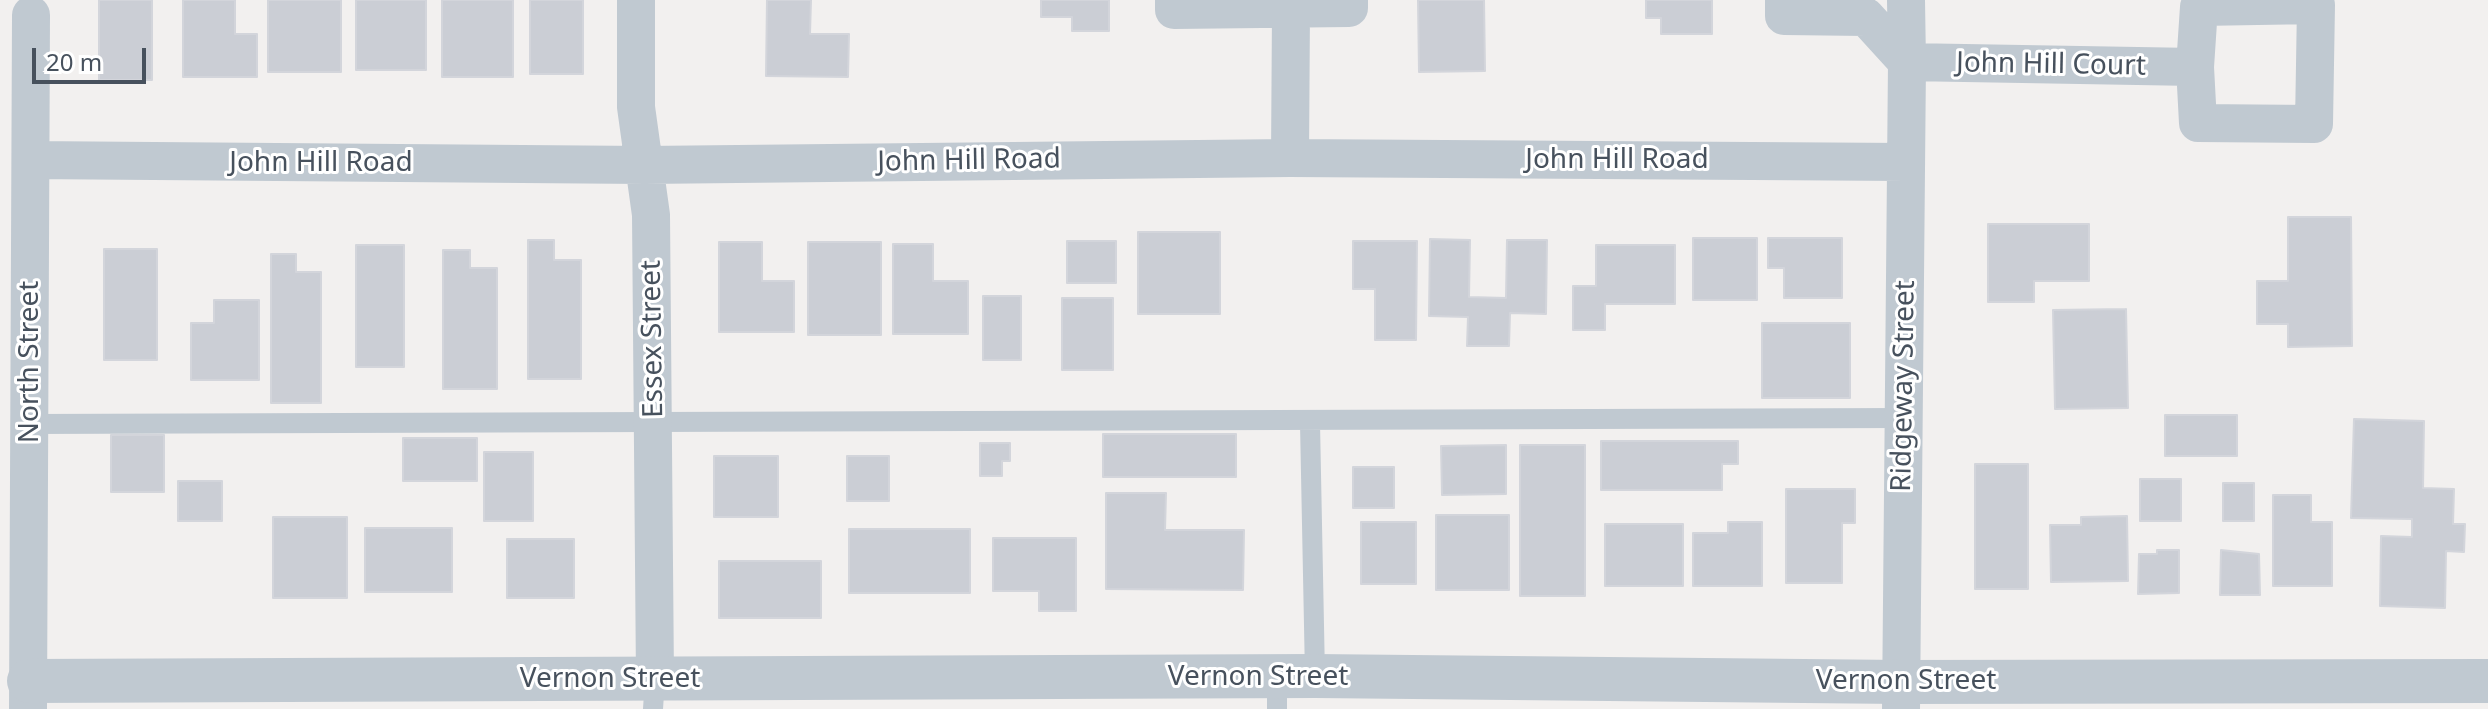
<!DOCTYPE html>
<html>
<head>
<meta charset="utf-8">
<style>
  body { margin:0 }
  #map { position:relative; width:2488px; height:709px; overflow:hidden; background:#f2f0ef; font-family:"Noto Sans",sans-serif }
  canvas { display:block }
  .scale { position:absolute; left:32px; top:48px; width:114px; height:36px; box-sizing:border-box; border:4px solid #47515d; border-top:0; padding-left:10px; font-size:24px; line-height:28px; white-space:nowrap; color:#47515d; -webkit-text-stroke:6px #fff; paint-order:stroke }
</style>
</head>
<body>
<div id="map">
<canvas width="2488" height="709"></canvas>
<div class="scale">20 m</div>
</div>
<script>
const ctx = document.querySelector('canvas').getContext('2d');
ctx.lineJoin = 'round';
function paint(path, color) { ctx.fillStyle = color; ctx.fill(path, 'evenodd'); }
const shape = rows => new Path2D(rows.map(r => 'M' + r).join(''));
function strokePath(path, color, width, dash) { ctx.strokeStyle = color; ctx.lineWidth = width; ctx.lineCap = dash ? 'butt' : 'round'; ctx.setLineDash(dash || []); ctx.stroke(path); }
function label(font, color, halo, rows, align = 'center') {
  ctx.font = font + ' "Noto Sans",sans-serif'; ctx.lineWidth = 6; ctx.setLineDash([]); ctx.textBaseline = 'middle'; ctx.strokeStyle = halo; ctx.fillStyle = color; for (const [text, x, y, turn = 0] of rows) {
    ctx.save(); ctx.translate(x, y); ctx.rotate((+turn || 0) * Math.PI / 180); ctx.textAlign = isNaN(turn) ? turn : align; if (halo) ctx.strokeText(text, 0, 0); ctx.fillText(text, 0, 0); ctx.restore();
  }
}
const building = shape([
  [99,0,152,0,152,80,99,80,99,0],
  [183,0,235,0,235,34,257,34,257,77,183,77,183,0],
  [268,0,341,0,341,72,268,72,268,0],
  [356,0,426,0,426,70,356,70,356,0],
  [442,0,513,0,513,77,442,77,442,0],
  [530,0,583,0,583,74,530,74,530,0],
  [767,0,811,0,810,34,849,34,848,77,766,76,767,0],
  [1041,0,1109,0,1109,31,1072,31,1072,17,1041,17,1041,0],
  [1418,0,1484,0,1485,71,1419,72,1418,0],
  [1646,0,1712,0,1712,34,1661,34,1661,18,1646,18,1646,0],
  [2288,217,2351,217,2352,346,2288,347,2288,324,2257,324,2257,281,2288,281,2288,217],
  [1988,224,2089,224,2089,281,2034,281,2034,302,1988,302,1988,224],
  [1138,232,1220,232,1220,314,1138,314,1138,232],
  [1693,238,1757,238,1757,300,1693,300,1693,238],
  [1768,238,1842,238,1842,298,1784,298,1784,268,1768,268,1768,238],
  [1430,239,1470,240,1469,297,1506,298,1507,240,1547,240,1546,314,1510,313,1509,346,1467,346,1468,317,1429,316,1430,239],
  [528,240,554,240,554,260,581,260,581,379,528,379,528,240],
  [1067,241,1116,241,1116,283,1067,283,1067,241],
  [1353,241,1417,241,1416,340,1375,340,1375,289,1353,289,1353,241],
  [719,242,762,242,762,281,794,281,794,332,719,332,719,242],
  [808,242,881,242,881,335,808,335,808,242],
  [893,244,933,244,933,281,968,281,968,334,893,334,893,244],
  [356,245,404,245,404,367,356,367,356,245],
  [1596,245,1675,245,1675,304,1605,304,1605,330,1573,330,1573,286,1596,286,1596,245],
  [104,249,157,249,157,360,104,360,104,249],
  [443,250,470,250,470,268,497,268,497,389,443,389,443,250],
  [271,254,296,254,296,272,321,272,321,403,271,403,271,254],
  [983,296,1021,296,1021,360,983,360,983,296],
  [1062,298,1113,298,1113,370,1062,370,1062,298],
  [214,300,259,300,259,380,191,380,191,323,214,323,214,300],
  [2126,309,2128,408,2055,409,2053,310,2126,309],
  [1762,323,1850,323,1850,398,1762,398,1762,323],
  [2165,415,2237,415,2237,456,2165,456,2165,415],
  [2354,419,2424,421,2423,488,2454,489,2453,524,2465,524,2464,552,2446,551,2445,608,2380,606,2381,536,2412,537,2412,519,2351,518,2354,419],
  [1103,434,1236,434,1236,477,1103,477,1103,434],
  [111,435,164,435,164,492,111,492,111,435],
  [403,438,477,438,477,481,403,481,403,438],
  [1601,441,1738,441,1738,464,1722,464,1722,490,1601,490,1601,441],
  [980,443,1010,443,1010,461,1002,461,1002,476,980,476,980,443],
  [1506,445,1506,494,1442,495,1441,446,1506,445],
  [1520,445,1585,445,1585,596,1520,596,1520,445],
  [484,452,533,452,533,521,484,521,484,452],
  [714,456,778,456,778,517,714,517,714,456],
  [847,456,889,456,889,501,847,501,847,456],
  [1975,464,2028,464,2028,589,1975,589,1975,464],
  [1353,467,1394,467,1394,508,1353,508,1353,467],
  [2140,479,2181,479,2181,521,2140,521,2140,479],
  [178,481,222,481,222,521,178,521,178,481],
  [2223,483,2254,483,2254,521,2223,521,2223,483],
  [1786,489,1855,489,1855,523,1842,523,1842,583,1786,583,1786,489],
  [1106,493,1166,493,1165,530,1244,530,1243,590,1106,589,1106,493],
  [2273,495,2311,495,2311,522,2332,522,2332,586,2273,586,2273,495],
  [1436,515,1509,515,1509,590,1436,590,1436,515],
  [2127,516,2128,581,2051,582,2050,525,2081,525,2081,517,2127,516],
  [273,517,347,517,347,598,273,598,273,517],
  [1361,522,1416,522,1416,584,1361,584,1361,522],
  [1728,522,1762,522,1762,586,1693,586,1693,533,1728,533,1728,522],
  [1605,524,1683,524,1683,586,1605,586,1605,524],
  [365,528,452,528,452,592,365,592,365,528],
  [849,529,970,529,970,593,849,593,849,529],
  [993,538,1076,538,1076,611,1039,611,1039,591,993,591,993,538],
  [507,539,574,539,574,598,507,598,507,539],
  [2157,550,2179,550,2179,593,2138,594,2139,554,2157,554,2157,550],
  [2221,550,2259,554,2260,595,2220,595,2221,550],
  [719,561,821,561,821,618,719,618,719,561]
]);
paint(building, '#cbced5');
strokePath(building, '#d3d5db', 2);
strokePath(shape([
  [1310,423,1315,676],
  [30,424,1903,418],
  [1277,677,1277,709],
  [653,709,655,679]
]), '#c0c9d1', 20);
strokePath(shape([
  [636,0,636,107,651,215,655,679],
  [1174,0,1174,10,1349,8,1349,0],
  [1784,0,1784,16,1866,17,1907,62,1906,0],
  [2316,5,2314,124,2198,123,2195,67,2199,7,2316,5],
  [1290,158,1291,9],
  [31,160,645,165,1290,158,1906,162],
  [28,709,31,15],
  [1901,709,1907,62,2195,67]
]), '#c0c9d1', 38);
strokePath(shape([
  [29,681,1315,676,1901,682,2488,681]
]), '#c0c9d1', 44);
label('28px', '#47515d', '#fff', [
  ["John Hill Court",2051,65,1],
  ["John Hill Road",1617,160],
  ["John Hill Road",969,161,-1],
  ["John Hill Road",321,163],
  ["Essex Street",653,339,-91],
  ["North Street",30,362,-90],
  ["Ridgeway Street",1904,386,-89],
  ["Vernon Street",1258,677],
  ["Vernon Street",610,679],
  ["Vernon Street",1906,681]
]);
</script>
</body>
</html>
